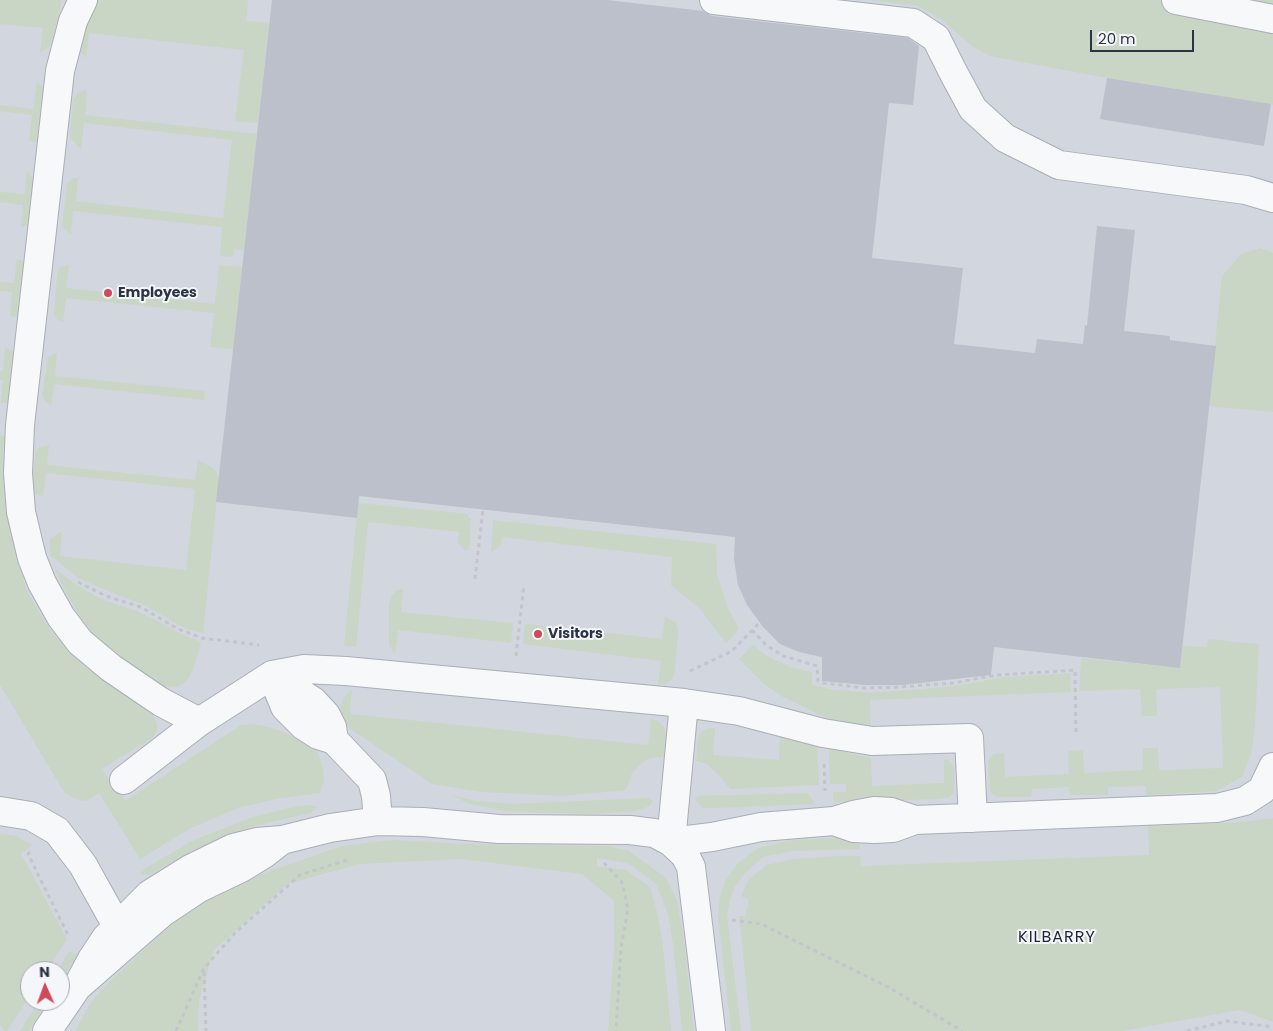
<!DOCTYPE html>
<html>
<head>
<meta charset="utf-8">
<style>
  body { margin:0 }
  #map { position:relative; width:1273px; height:1031px; overflow:hidden; background:#e4e7ec; font-family:Poppins,sans-serif }
  canvas { display:block }
  .north { position:absolute; left:20px; top:961px; width:50px; height:50px; box-sizing:border-box; background:#f4f6f9; border:1px solid #a4a8b1; border-radius:50%; rotate:358deg; font-size:14px; font-weight:700; line-height:20px; text-align:center; color:#2b3445 }
  .north::after { content:''; display:block; margin:auto; width:18px; height:22px; background:#d1495b; clip-path:polygon(50% 0,100% 100%,50% 72%,0 100%) }
  .scale { position:absolute; left:1090px; top:30px; width:104px; height:22px; box-sizing:border-box; border:2px solid #2b3445; border-top:0; padding-left:6px; font-size:15px; line-height:18px; white-space:nowrap; color:#2b3445; -webkit-text-stroke:4px #f4f6f9; paint-order:stroke }
</style>
</head>
<body>
<div id="map">
<canvas width="1273" height="1031"></canvas>
<div class="north">N</div>
<div class="scale">20 m</div>
</div>
<script>
const ctx = document.querySelector('canvas').getContext('2d');
ctx.lineJoin = 'round';
function paint(path, color) { ctx.fillStyle = color; ctx.fill(path, 'evenodd'); }
const shape = rows => new Path2D(rows.map(r => 'M' + r).join(''));
function strokePath(path, color, width, dash) { ctx.strokeStyle = color; ctx.lineWidth = width; ctx.lineCap = dash ? 'butt' : 'round'; ctx.setLineDash(dash || []); ctx.stroke(path); }
function label(font, color, halo, rows, align = 'center') {
  ctx.font = font + ' Poppins,sans-serif'; ctx.lineWidth = 4; ctx.setLineDash([]); ctx.textBaseline = 'middle'; ctx.strokeStyle = halo; ctx.fillStyle = color; for (const [text, x, y, turn = 0] of rows) {
    ctx.save(); ctx.translate(x, y); ctx.rotate((+turn || 0) * Math.PI / 180); ctx.textAlign = isNaN(turn) ? turn : align; if (halo) ctx.strokeText(text, 0, 0); ctx.fillText(text, 0, 0); ctx.restore();
  }
}
paint(shape([
  [0,0,1027,0,1273,49,1273,1031,0,1031],
  [30,971,60,971,60,1001,30,1001]
]), '#d2d6de');
paint(shape([
  [0,0,62,0,51,44,48,48,40,52,43,28,0,24],
  [90,0,248,0,246,21,269,23,258,123,235,121,244,50,89,33,86,58,75,46],
  [870,0,1273,0,1273,105,1107,78,990,56,972,46,942,20,918,6],
  [37,83,47,89,42,136,36,142,29,141,32,115,0,111,0,105,33,109],
  [85,90,87,93,85,115,257,134,244,250,234,249,233,257,220,256,222,227,73,211,71,234,64,229,62,226,67,184,73,178,78,178,76,201,223,218,232,140,84,123,81,149,70,138,73,99,79,92],
  [27,171,36,183,32,219,28,225,21,227,23,205,0,202,0,192,25,194],
  [1261,248,1273,253,1273,412,1209,406,1222,276,1241,254],
  [17,259,22,260,25,266,23,311,15,317,10,316,12,292,0,291,0,282,14,283],
  [69,265,66,288,215,304,219,265,242,267,233,349,210,347,214,313,66,298,63,322,58,320,54,315,57,274,60,267],
  [5,347,14,352,12,397,8,402,1,404,3,380,0,380,0,371,3,371],
  [57,353,55,376,205,391,204,400,54,384,51,405,45,401,42,396,48,357],
  [0,435,8,438,6,486,10,526,18,561,27,591,50,630,87,668,153,715,157,724,157,731,152,738,102,769,125,801,241,725,253,724,269,727,290,735,318,753,323,768,324,780,320,793,281,798,238,808,191,828,140,859,99,793,86,801,75,799,64,792,0,685],
  [49,445,47,465,195,480,198,460,215,469,219,479,203,633,186,629,142,604,110,592,78,578,50,555,50,539,62,531,60,556,186,570,195,489,46,473,43,496,35,494,32,489,32,480,36,452,38,448],
  [358,503,468,514,468,518,471,518,469,550,464,550,458,542,459,532,368,522,356,647,344,646],
  [493,520,716,544,717,574,727,606,739,629,726,643,699,608,671,585,672,557,502,537,500,547,491,552],
  [55,569,77,585,101,599,137,611,164,624,177,632,201,642,193,670,186,682,176,687,164,686,102,645,82,620,64,589],
  [403,589,401,612,513,623,511,643,398,630,395,654,389,645,389,604,392,596,396,591],
  [665,617,676,622,678,631,675,672,673,678,666,684,658,685,661,661,523,644,525,624,662,639],
  [1208,639,1259,644,1255,725,1251,755,1242,777,1216,791,1146,795,1146,786,1108,787,1108,795,1070,795,1069,787,1032,789,1031,797,997,797,990,792,988,760,994,754,1004,753,1005,777,1069,774,1068,751,1083,750,1084,773,1143,770,1143,748,1158,748,1159,770,1223,768,1220,687,1156,689,1157,716,1142,716,1140,689,1080,691,1080,670,1082,658,1180,668,1183,646,1207,647],
  [753,645,767,656,790,667,812,672,812,685,829,689,869,693,900,691,954,686,1005,677,1070,673,1071,692,870,700,871,726,860,727,825,717,781,696,764,684,739,659],
  [352,689,350,714,487,728,648,745,651,719,658,721,664,727,666,735,666,751,664,757,652,758,641,763,632,773,626,790,561,796,482,792,432,784,346,726,340,709,343,698],
  [709,728,715,728,713,755,779,760,780,733,817,743,819,785,730,789,721,777,707,764,696,761,698,739,701,732],
  [829,749,871,758,872,786,944,783,944,760,948,759,954,768,954,793,949,797,940,799,834,802,833,792,846,792,846,784,830,784],
  [808,793,815,804,715,808,703,808,695,799,699,796],
  [452,795,476,801,513,804,648,798,653,801,650,806,636,811,586,814,505,811,467,803],
  [311,805,317,807,311,813,257,825,193,850,149,875,140,874,146,868,192,841,253,817,298,806],
  [1273,818,1273,1022,1240,1010,1122,1031,751,1031,739,916,745,916,749,900,741,896,750,878,767,865,794,859,840,856,860,856,861,866,1149,855,1148,826,1232,823],
  [0,834,16,836,32,845,21,854,67,939,46,971,30,971,30,996,7,1031,5,1031,0,1025],
  [859,837,860,849,792,851,763,857,747,871,735,886,730,900,727,916,741,1031,731,1031,718,916,720,897,726,879,738,863,758,848,791,840],
  [393,840,467,844,608,846,629,851,665,877,677,901,684,941,694,1031,682,1031,673,944,668,914,656,884,628,863,597,858,597,866,626,870,650,887,658,916,663,947,671,1031,608,1031,614,948,614,901,582,874,461,859,360,864,287,884,214,950,199,1000,198,1031,75,1031,88,1007,104,987,172,924,225,887,342,846],
  [69,951,78,954,60,983,60,971,57,971],
  [39,1001,48,1001,29,1031,20,1031]
]), '#c9d6c5');
paint(shape([
  [272,0,607,0,703,11,712,16,908,38,919,46,913,105,889,103,872,258,963,268,954,344,1035,353,1037,339,1083,344,1085,325,1087,326,1097,226,1135,230,1124,331,1170,336,1170,340,1216,346,1180,668,994,647,991,675,902,685,865,685,822,681,822,657,799,652,780,644,763,627,747,605,738,585,734,559,735,537,359,496,357,518,216,502],
  [1107,78,1271,104,1264,146,1100,119]
]), '#bbc0ca');
const minor = shape([
  [83,0,73,21,60,71,20,425,18,473,21,512,32,558,42,583,61,617,80,642,111,668,161,702,199,722,272,675,304,669,346,671,684,703,739,711,823,733,872,741,969,738,973,818],
  [714,0,913,23,936,38,953,72,973,109,1005,138,1059,165,1246,190,1273,198],
  [1176,0,1273,19],
  [272,675,313,701,326,715,332,727,334,740,318,735,304,726,285,707,272,675],
  [684,703,671,842,712,837,761,827,834,821],
  [334,740,372,780,376,796,378,821],
  [124,780,199,722],
  [0,811,31,816,57,831,83,865,117,926],
  [874,811,891,812,915,820,893,828,874,829,854,828,834,821,853,815,874,811],
  [915,820,1217,808,1245,801,1262,790,1273,767],
  [282,840,330,828,378,821,423,822,499,829,630,830,654,833,671,842,685,855,691,867,711,1031],
  [282,840,264,854,241,868,199,888,163,912,77,987,92,959,106,938,150,894,190,869,233,848,257,842,282,840],
  [47,1031,77,987]
]);
strokePath(minor, '#a9aeb7', 30);
strokePath(shape([
  [475,579,483,509],
  [78,582,106,596,141,607,178,629,202,638,259,645],
  [752,630,765,644,783,656,817,666,818,681,823,683,865,688,899,687,953,683,997,675,1075,670,1076,735],
  [516,656,524,585],
  [690,671,732,651,760,622],
  [824,764,825,791],
  [30,852,28,854,69,937],
  [604,863,622,882,628,909,621,948,616,1031],
  [732,920,761,924,890,988,962,1031],
  [204,972,206,1031],
  [176,1031,204,968,236,932,300,875,347,860],
  [1187,1031,1227,1021,1273,1027]
]), '#c2c5cb', 3, [4, 4]);
strokePath(minor, '#f7f8fa', 28);
for (const [x, y, r, color] of [
  [108,293,5,"#d1495b"],
  [538,634,5,"#d1495b"]
]) { const dot = new Path2D(); dot.arc(x, y, r, 0, 2 * Math.PI); ctx.fillStyle = color; ctx.fill(dot); strokePath(dot, '#f4f6f9', 2); }
label('bold 14px', '#2b3445', '#f4f6f9', [
  ["Employees",118,293],
  ["Visitors",548,634]
], 'left');
ctx.letterSpacing = '1px';
label('16px', '#1d2536', '#f4f6f9', [
  ["KILBARRY",1057,938]
]);
ctx.letterSpacing = '0px';
</script>
</body>
</html>
